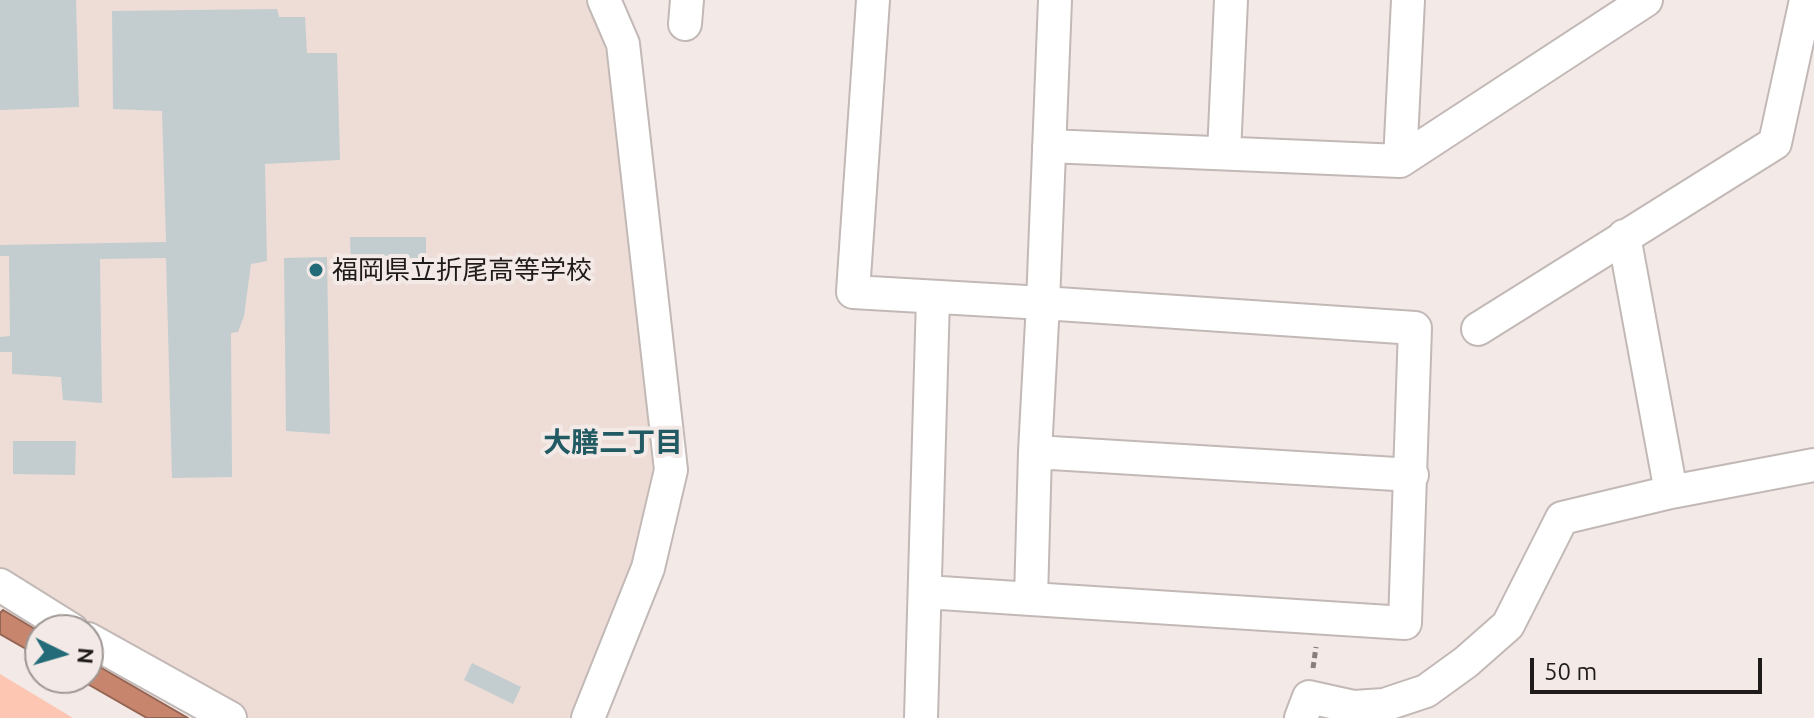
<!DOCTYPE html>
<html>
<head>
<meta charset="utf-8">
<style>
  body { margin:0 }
  #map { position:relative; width:1814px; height:718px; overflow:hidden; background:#f3e9e6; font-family:Ubuntu,sans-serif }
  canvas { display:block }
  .north { position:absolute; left:24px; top:614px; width:80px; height:80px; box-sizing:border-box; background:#f3e9e6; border:2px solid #9e9794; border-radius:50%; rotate:95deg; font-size:22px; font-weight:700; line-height:32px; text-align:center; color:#1f1b1a }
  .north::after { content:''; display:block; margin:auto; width:28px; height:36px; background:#236b78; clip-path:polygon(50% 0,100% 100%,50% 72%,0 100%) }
  .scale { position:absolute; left:1530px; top:658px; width:232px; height:36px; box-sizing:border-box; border:4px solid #1f1b1a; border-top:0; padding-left:10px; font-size:24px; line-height:28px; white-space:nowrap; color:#1f1b1a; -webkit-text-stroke:6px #f3e9e6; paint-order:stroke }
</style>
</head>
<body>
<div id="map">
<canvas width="1814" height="718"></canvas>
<div class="north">N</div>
<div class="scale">50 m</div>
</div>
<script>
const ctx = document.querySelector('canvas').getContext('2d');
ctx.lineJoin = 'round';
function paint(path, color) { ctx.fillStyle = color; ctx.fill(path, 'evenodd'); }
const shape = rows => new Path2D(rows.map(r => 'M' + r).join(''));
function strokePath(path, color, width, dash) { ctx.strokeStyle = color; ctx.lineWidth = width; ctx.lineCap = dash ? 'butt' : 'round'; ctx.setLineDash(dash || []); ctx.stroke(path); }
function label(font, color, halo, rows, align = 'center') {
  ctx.font = font + ' Ubuntu,"Noto Sans JP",sans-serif'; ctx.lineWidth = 8; ctx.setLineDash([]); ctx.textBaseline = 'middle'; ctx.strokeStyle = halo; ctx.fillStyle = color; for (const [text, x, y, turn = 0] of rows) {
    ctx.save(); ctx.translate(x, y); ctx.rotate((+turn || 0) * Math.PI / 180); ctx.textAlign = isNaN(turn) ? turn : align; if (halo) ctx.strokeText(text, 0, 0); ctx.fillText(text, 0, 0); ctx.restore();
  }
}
paint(shape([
  [0,0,585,0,591,5,612,72,653,469,632,561,569,718,247,718,74,620,0,573]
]), '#eedcd6');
paint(shape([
  [0,674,73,718,0,718]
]), '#fcc6b3');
const water = shape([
  [3,610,40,632,40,657,0,634,0,613,3,610],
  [88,660,188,718,147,718,77,678,88,678,88,660]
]);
paint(water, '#c7856d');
strokePath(water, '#956554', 2);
paint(shape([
  [0,0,76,0,79,107,0,110],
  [277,9,279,17,305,17,307,53,337,53,340,160,265,164,267,261,251,264,244,316,238,332,231,333,232,477,172,478,166,258,100,259,102,403,63,400,61,377,12,374,12,352,0,352,0,337,10,336,9,256,0,256,0,245,166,242,162,111,113,109,112,11],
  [350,237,426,237,426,264,351,266],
  [327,257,330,434,286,431,284,258],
  [13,441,76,441,75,475,13,474],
  [472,663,521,687,513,704,464,680]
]), '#c3cdcf');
const minor = shape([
  [873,0,853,292,1043,303,1415,328,1405,623,1031,599,1035,452,1043,303,1055,0],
  [685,24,687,0],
  [1049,146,1400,161,1646,0],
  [1224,153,1231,0],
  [1400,161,1408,0],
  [1624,236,1671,492],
  [1478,329,1775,143,1806,0],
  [1035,452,1412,475],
  [0,585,72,630],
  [926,592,1031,599],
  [88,639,230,718],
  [588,718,648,568,671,470,623,44,604,0],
  [921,718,933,298],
  [1301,718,1309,697,1354,707,1384,705,1426,691,1466,662,1508,625,1562,518,1671,492,1814,465]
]);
strokePath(minor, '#c2b9b6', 36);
strokePath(shape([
  [1313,668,1316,647]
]), '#857e7c', 5, [6, 4]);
strokePath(minor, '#fff', 32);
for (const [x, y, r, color] of [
  [316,270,8,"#236b78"]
]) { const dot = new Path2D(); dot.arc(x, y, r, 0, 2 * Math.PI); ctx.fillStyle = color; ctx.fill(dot); strokePath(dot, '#f3e9e6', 3); }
label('26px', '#1f1b1a', '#f3e9e6', [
  ["福岡県立折尾高等学校",332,270]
], 'left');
label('bold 28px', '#225a64', '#f3e9e6', [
  ["大膳二丁目",613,443]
]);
</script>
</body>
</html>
